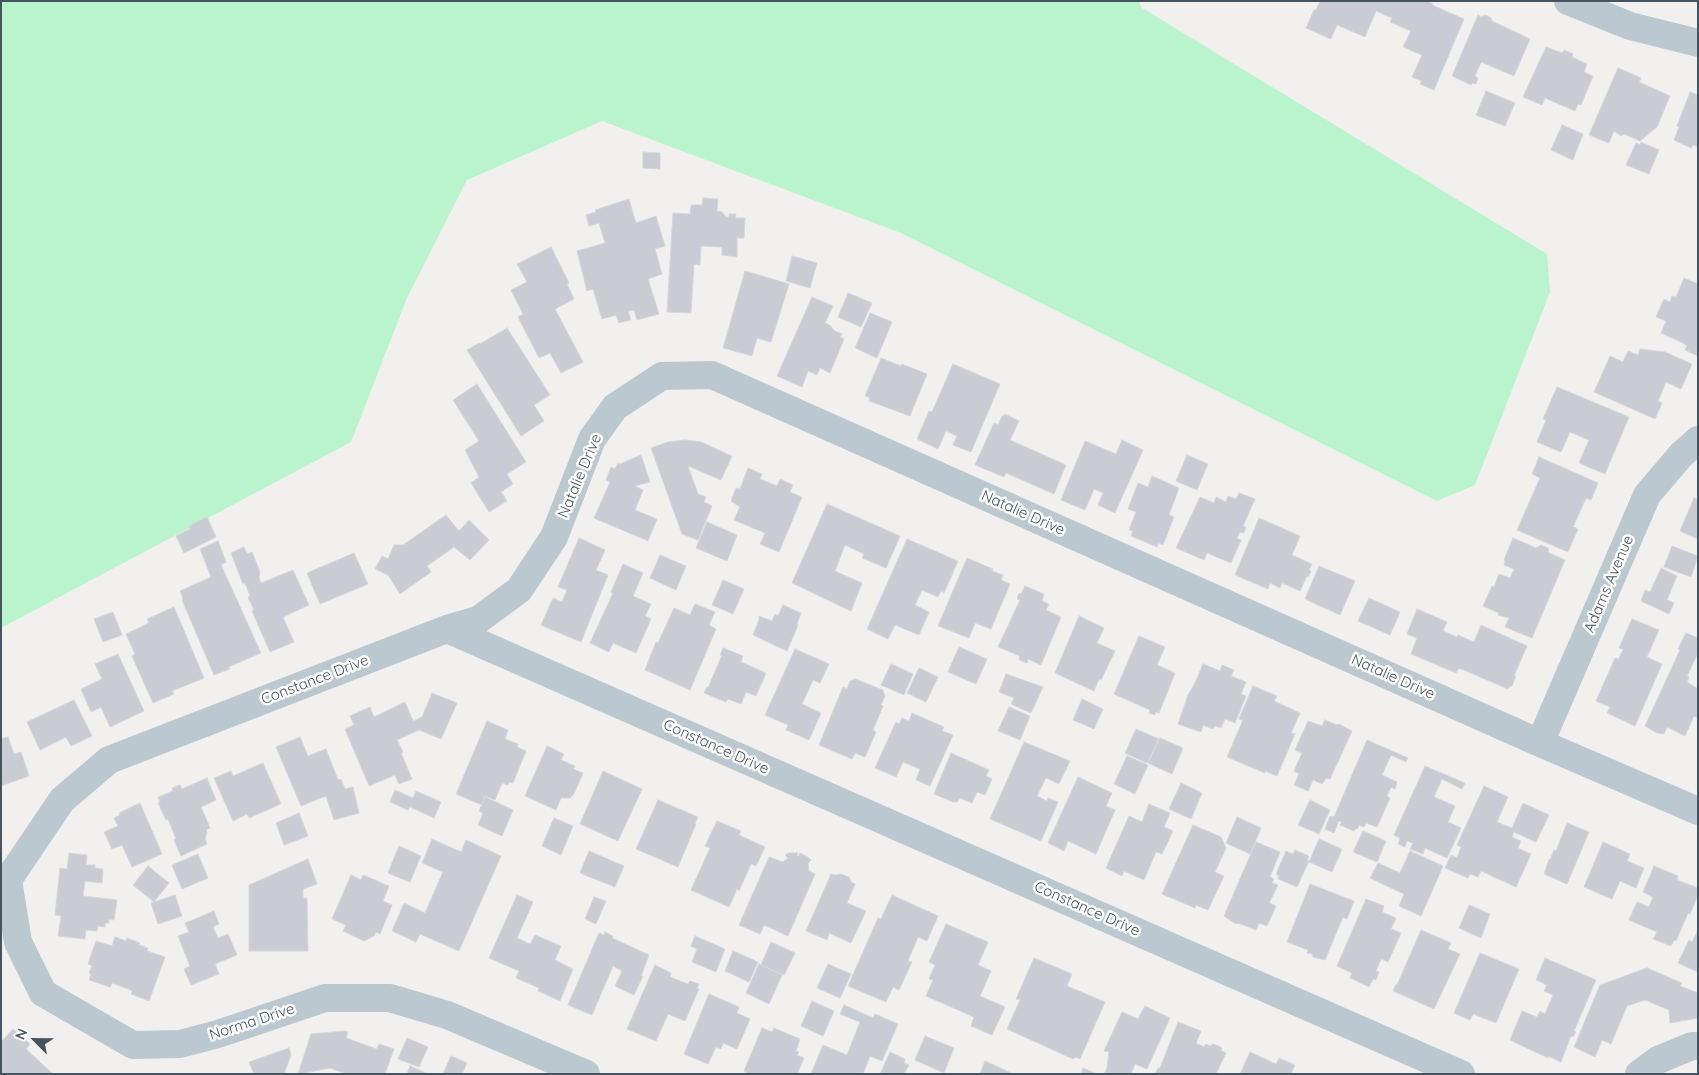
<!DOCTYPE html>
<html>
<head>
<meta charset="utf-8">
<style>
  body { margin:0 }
  #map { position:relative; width:1699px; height:1075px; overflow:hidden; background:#f2efef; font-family:Quicksand,sans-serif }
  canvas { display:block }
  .frame { position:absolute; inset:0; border:2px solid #45545f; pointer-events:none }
  .north { position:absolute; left:10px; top:1015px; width:50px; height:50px; -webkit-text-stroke:4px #fff; paint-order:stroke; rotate:293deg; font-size:14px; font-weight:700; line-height:20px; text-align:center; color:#45545f }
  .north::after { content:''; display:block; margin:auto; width:18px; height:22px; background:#45545f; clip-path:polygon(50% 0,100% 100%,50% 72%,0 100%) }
</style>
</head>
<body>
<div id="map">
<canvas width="1699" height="1075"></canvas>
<div class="frame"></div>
<div class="north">N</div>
</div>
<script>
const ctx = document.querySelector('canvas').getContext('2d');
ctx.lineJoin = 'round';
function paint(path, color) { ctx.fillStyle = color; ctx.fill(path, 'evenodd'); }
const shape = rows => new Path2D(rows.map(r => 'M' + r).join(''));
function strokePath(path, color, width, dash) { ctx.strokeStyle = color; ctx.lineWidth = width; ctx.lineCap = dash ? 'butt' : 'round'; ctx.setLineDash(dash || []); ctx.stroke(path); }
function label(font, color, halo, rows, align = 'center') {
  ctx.font = font + ' Quicksand,sans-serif'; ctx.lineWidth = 5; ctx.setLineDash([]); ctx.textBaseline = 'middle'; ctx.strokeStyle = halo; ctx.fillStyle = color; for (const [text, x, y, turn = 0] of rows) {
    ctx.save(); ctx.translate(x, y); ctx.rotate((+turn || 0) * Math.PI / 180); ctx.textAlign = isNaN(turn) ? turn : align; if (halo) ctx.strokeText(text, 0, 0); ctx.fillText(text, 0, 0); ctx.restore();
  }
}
paint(shape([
  [1,1,1138,1,1142,8,1547,254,1550,292,1475,485,1437,501,901,233,602,121,467,180,407,298,351,442,1,628]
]), '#b9f4cd');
const building = shape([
  [1320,1,1426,1,1433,4,1432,5,1464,19,1434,90,1420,84,1422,81,1412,77,1422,55,1403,47,1411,31,1390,22,1392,18,1376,11,1365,37,1337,25,1331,39,1306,28,1314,10,1316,10,1320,1],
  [1478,15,1481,17,1486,15,1491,18,1492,21,1530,39,1514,76,1481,62,1475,76,1478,78,1476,84,1473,83,1471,85,1452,76,1478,15],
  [1546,47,1562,53,1564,50,1573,54,1572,57,1587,64,1584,72,1593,76,1581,105,1578,104,1575,111,1545,98,1542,105,1523,97,1546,47],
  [1618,68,1641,78,1639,82,1670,96,1657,127,1640,141,1624,134,1621,136,1614,131,1609,143,1589,135,1618,68],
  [1486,91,1515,103,1505,126,1476,115,1486,91],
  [1690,92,1698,95,1698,147,1693,145,1691,148,1674,140,1679,127,1677,126,1690,92],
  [1562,125,1583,134,1573,160,1551,150,1562,125],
  [1641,142,1659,150,1649,174,1626,165,1636,143,1640,145,1641,142],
  [643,152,660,153,660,169,643,168,643,152],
  [703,198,718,199,717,211,722,212,726,217,729,217,729,214,736,214,735,218,745,218,744,238,737,238,737,257,722,255,722,247,701,246,700,265,694,264,691,313,667,312,673,213,690,214,691,205,702,205,703,198],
  [629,199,636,223,656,216,665,246,655,249,662,274,648,279,659,314,637,320,634,310,628,311,631,320,619,323,616,315,602,319,593,289,587,291,577,251,605,243,599,223,589,226,586,215,596,212,595,210,629,199],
  [551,247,569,283,567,284,574,299,555,309,583,362,561,373,550,353,539,358,518,317,523,314,511,290,527,282,517,264,551,247],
  [792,256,817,263,810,288,786,281,792,256],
  [745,271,789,284,771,342,757,338,752,356,723,348,745,271],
  [1684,278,1698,284,1698,356,1685,350,1687,346,1683,343,1661,333,1666,321,1656,317,1664,299,1670,302,1672,296,1676,297,1684,278],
  [848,293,872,303,861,327,838,317,848,293],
  [812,297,833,306,825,323,831,326,831,327,835,331,842,334,840,337,844,339,830,373,820,368,817,375,808,371,802,387,777,376,812,297],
  [870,313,892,322,877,358,855,348,870,313],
  [507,328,550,395,534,405,544,421,521,436,467,350,479,343,480,344,507,328],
  [1640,349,1665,352,1692,364,1681,389,1666,382,1658,401,1662,403,1655,419,1594,392,1610,356,1623,362,1628,351,1638,355,1640,349],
  [881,358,901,366,902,364,927,374,910,416,869,401,870,398,865,396,881,358],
  [953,364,1000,384,971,452,953,445,957,436,946,431,938,449,917,439,929,411,932,412,953,364],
  [477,384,526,462,507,474,513,484,501,492,507,501,489,512,471,483,479,477,465,450,479,441,453,400,477,384],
  [1557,387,1629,417,1605,474,1579,463,1589,440,1570,432,1561,452,1537,442,1546,420,1543,419,1557,387],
  [1005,414,1019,421,1010,440,1066,465,1054,494,1006,473,1004,477,975,465,994,423,998,425,1002,416,1004,416,1005,414],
  [685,440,701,442,732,456,721,480,688,466,698,494,706,497,704,502,712,506,698,540,682,534,651,448,668,442,685,440],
  [1122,440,1143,450,1115,513,1098,505,1103,493,1094,489,1085,510,1061,500,1085,441,1116,454,1122,440],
  [641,455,650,482,635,486,643,490,635,510,657,519,648,541,594,518,610,482,606,480,611,467,615,469,618,463,620,464,641,455],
  [1187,455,1208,464,1197,490,1176,481,1187,455],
  [1539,457,1598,483,1591,500,1586,498,1573,527,1578,529,1568,552,1517,530,1540,478,1532,474,1539,457],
  [748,468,762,474,760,479,777,486,780,479,793,485,790,492,802,497,779,552,760,544,765,533,734,520,740,507,731,501,736,488,740,489,748,468],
  [1152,476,1179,488,1169,515,1174,517,1163,545,1158,543,1157,547,1131,536,1133,531,1129,530,1136,512,1128,509,1138,483,1148,487,1152,476],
  [1239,493,1255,499,1243,526,1246,527,1244,533,1240,532,1237,538,1241,540,1231,563,1207,553,1204,560,1176,548,1200,497,1214,503,1216,497,1226,502,1228,496,1236,499,1239,493],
  [1694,498,1698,500,1698,539,1680,531,1694,498],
  [827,504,900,536,886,568,862,558,864,554,845,545,835,571,862,583,851,611,792,583,827,504],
  [446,515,459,531,469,520,489,540,470,560,454,547,427,566,431,572,400,594,388,575,375,569,382,556,388,559,394,545,403,545,446,515],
  [207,517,216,537,184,553,176,536,190,529,189,526,207,517],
  [1259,518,1300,536,1292,555,1312,564,1309,570,1311,571,1309,576,1307,576,1300,591,1282,583,1280,588,1270,583,1268,589,1235,575,1259,518],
  [707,522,737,535,727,561,696,548,707,522],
  [579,538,605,550,596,570,608,575,581,642,541,625,553,598,562,602,567,590,558,587,579,538],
  [1513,538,1536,548,1541,545,1548,548,1549,553,1565,560,1532,638,1505,627,1509,618,1498,615,1499,613,1483,606,1492,586,1494,587,1499,574,1510,578,1514,569,1504,565,1505,561,1504,560,1513,538],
  [907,539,958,561,944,593,941,591,938,597,922,590,915,605,929,612,919,635,895,625,888,639,867,629,907,539],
  [218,541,226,562,221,565,261,653,228,667,230,669,214,675,182,600,183,599,180,591,211,577,200,549,218,541],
  [1672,546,1698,556,1691,577,1664,567,1672,546],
  [244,547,247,554,252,552,260,572,259,577,261,583,293,570,309,605,283,617,294,642,270,652,252,611,254,610,248,597,250,596,245,583,243,584,231,553,244,547],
  [354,553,368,584,320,604,307,573,354,553],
  [660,555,686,566,676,590,650,578,660,555],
  [967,558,993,569,992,571,1003,575,1001,580,1010,584,991,629,975,623,969,638,938,626,967,558],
  [623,564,643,573,633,596,651,604,645,616,651,619,636,653,613,643,609,652,590,643,613,593,611,592,623,564],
  [1319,566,1355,581,1340,615,1305,599,1319,566],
  [1661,568,1677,576,1667,600,1674,603,1669,614,1641,601,1645,590,1650,592,1661,568],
  [723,580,744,589,733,614,712,605,723,580],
  [1025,586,1044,594,1042,601,1049,604,1046,610,1061,617,1041,665,1028,659,1027,663,1019,660,1020,656,998,647,1020,600,1017,599,1019,593,1021,594,1025,586],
  [1369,598,1400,612,1390,635,1358,621,1369,598],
  [695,604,715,612,709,625,716,629,690,690,645,670,656,642,658,643,674,608,690,615,695,604],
  [783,605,801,613,797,624,798,625,787,651,753,635,759,620,759,616,772,621,775,614,778,616,783,605],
  [174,607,204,678,172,691,174,694,153,703,132,656,135,654,126,634,149,623,147,619,174,607],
  [1417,609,1447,622,1443,631,1457,637,1458,635,1474,642,1481,625,1527,646,1514,676,1516,676,1512,686,1510,686,1508,689,1459,668,1456,673,1411,654,1417,638,1407,634,1417,609],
  [113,612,122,635,103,642,94,619,113,612],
  [1079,616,1104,628,1097,643,1115,651,1101,680,1099,679,1094,691,1055,673,1079,616],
  [1632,619,1659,630,1647,657,1662,664,1635,726,1607,713,1610,707,1596,701,1615,658,1619,659,1623,649,1619,648,1632,619],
  [1686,633,1698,638,1698,653,1687,676,1689,677,1687,682,1698,689,1698,718,1694,716,1685,736,1667,727,1664,734,1657,733,1645,726,1680,650,1678,649,1686,633],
  [1139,636,1165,647,1157,665,1175,673,1159,713,1156,712,1155,715,1149,713,1150,710,1114,694,1139,636],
  [959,647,987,659,976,684,948,672,959,647],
  [723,648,743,656,741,662,766,673,756,696,746,692,741,704,728,699,726,702,704,693,707,687,708,688,722,655,720,655,723,648],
  [795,649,829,664,820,683,813,680,802,704,821,713,809,740,786,730,788,725,765,715,795,649],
  [118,654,144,711,110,727,101,707,91,712,81,689,102,679,95,664,118,654],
  [891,664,913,674,904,695,881,685,891,664],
  [1203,664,1220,671,1222,665,1234,670,1231,676,1246,682,1241,694,1246,696,1235,723,1225,719,1221,728,1215,726,1213,729,1203,725,1201,732,1178,724,1188,695,1195,683,1203,664],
  [919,668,938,677,926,702,907,693,919,668],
  [1006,674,1043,687,1031,713,1011,704,1014,698,999,692,1006,674],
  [855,679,883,690,885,696,881,705,883,706,873,730,876,732,865,757,855,753,852,759,819,745,843,687,847,689,850,681,855,679],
  [1253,686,1277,696,1274,701,1300,713,1291,733,1295,734,1277,776,1265,771,1265,773,1227,757,1243,720,1239,719,1253,686],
  [432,693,457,703,441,739,419,730,397,740,403,752,401,753,412,779,399,784,395,775,369,786,345,729,354,725,350,716,370,707,374,717,405,702,413,721,422,717,432,693],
  [1082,699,1103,709,1094,729,1073,720,1082,699],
  [74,700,92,736,71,746,66,737,40,750,27,722,74,700],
  [1009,707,1030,716,1020,740,998,731,1009,707],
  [912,713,944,727,942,731,953,735,930,786,916,780,920,769,903,762,896,777,875,768,896,722,899,724,902,718,909,721,912,713],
  [1325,720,1337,725,1339,724,1352,731,1330,779,1326,778,1322,784,1313,780,1308,791,1294,785,1299,774,1294,771,1302,753,1295,750,1308,721,1322,726,1325,720],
  [487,721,508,730,505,739,518,744,517,747,526,751,513,783,509,782,508,785,502,783,495,800,485,796,482,805,456,794,487,721],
  [1136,729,1159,739,1147,763,1125,753,1136,729],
  [8,737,14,754,21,752,29,776,1,786,1,739,8,737],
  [300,737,308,756,326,749,338,780,341,779,345,789,353,787,359,813,334,820,326,796,301,806,276,747,300,737],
  [1160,738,1183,748,1172,774,1148,763,1160,738],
  [1367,740,1408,758,1406,762,1391,755,1382,775,1397,782,1395,789,1391,787,1387,796,1390,798,1377,827,1366,823,1364,827,1359,825,1357,829,1355,829,1354,831,1340,825,1342,822,1339,821,1334,833,1325,829,1330,816,1334,817,1367,740],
  [1024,742,1070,761,1059,784,1046,778,1037,796,1047,801,1048,798,1058,802,1041,841,990,819,1024,742],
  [547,746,564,754,561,760,575,766,573,769,583,773,574,794,570,798,561,798,556,810,525,796,547,746],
  [951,753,989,770,986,776,992,779,985,795,977,792,972,803,960,798,957,802,953,802,934,794,951,753],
  [1127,756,1148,765,1135,794,1114,784,1127,756],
  [263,763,281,804,249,818,247,814,233,821,214,778,231,771,233,776,263,763],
  [1425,766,1465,783,1462,789,1442,779,1434,797,1455,806,1448,822,1461,828,1447,858,1425,848,1423,854,1410,849,1413,843,1407,841,1405,847,1398,844,1400,838,1394,835,1425,766],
  [603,771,642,789,618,841,580,824,603,771],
  [1078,777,1112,793,1106,806,1115,810,1096,854,1068,841,1064,851,1048,843,1078,777],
  [207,778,216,800,201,807,210,828,206,830,207,832,205,839,207,844,181,856,174,840,176,839,168,819,166,820,158,803,160,802,158,797,173,791,172,788,180,785,182,789,207,778],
  [1181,783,1202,793,1191,819,1169,809,1181,783],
  [1484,786,1508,797,1497,822,1512,828,1523,803,1549,815,1536,842,1514,832,1512,837,1521,841,1518,848,1531,854,1516,887,1481,871,1478,877,1470,874,1468,878,1445,868,1451,855,1457,858,1461,847,1457,845,1484,786],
  [395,790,413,798,416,791,441,802,434,818,410,807,408,810,390,802,395,790],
  [485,797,513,810,502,836,478,825,483,813,479,811,485,797],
  [658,800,698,817,695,823,696,824,678,867,636,849,658,800],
  [1310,800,1330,810,1319,834,1298,825,1310,800],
  [140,803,162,854,132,867,122,845,112,849,104,832,118,826,114,818,120,815,119,813,140,803],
  [1149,804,1170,813,1164,827,1173,831,1162,854,1156,852,1144,880,1124,871,1122,876,1106,868,1129,816,1142,822,1149,804],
  [299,813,308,836,284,845,276,823,299,813],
  [1237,817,1261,828,1250,854,1226,843,1237,817],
  [554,818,573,826,561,855,542,846,554,818],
  [717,821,741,831,739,835,765,847,756,866,751,864,739,891,737,889,729,907,691,890,710,848,705,846,717,821],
  [1567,823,1589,832,1567,884,1544,874,1549,859,1550,860,1554,850,1556,851,1567,823],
  [1193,825,1221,837,1226,848,1215,872,1224,876,1208,910,1196,905,1195,908,1162,894,1193,825],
  [1363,831,1386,841,1377,862,1353,852,1363,831],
  [432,839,461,852,466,840,501,856,459,951,420,934,416,942,392,931,404,903,425,913,443,872,422,863,432,839],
  [1319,839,1342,849,1332,872,1309,862,1319,839],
  [1256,842,1280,852,1270,877,1274,879,1272,883,1278,885,1269,903,1276,906,1267,926,1259,923,1256,930,1241,924,1234,923,1224,916,1256,842],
  [1603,842,1630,854,1627,861,1644,868,1636,888,1620,881,1612,899,1584,887,1603,842],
  [399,846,421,856,410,882,388,873,399,846],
  [1295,850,1309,856,1307,860,1309,861,1297,887,1278,879,1279,876,1276,874,1286,851,1293,854,1295,850],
  [589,851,624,866,615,887,580,873,589,851],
  [1410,851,1443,866,1421,916,1399,906,1404,894,1370,878,1378,863,1400,873,1410,851],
  [69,853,87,855,86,865,95,865,95,868,103,869,102,883,85,881,83,896,117,900,114,920,109,919,109,923,105,923,105,927,98,926,97,931,86,930,85,939,58,936,61,916,55,915,60,868,67,869,69,853],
  [789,853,798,853,797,856,799,856,800,853,808,857,811,860,808,863,809,871,815,874,788,936,764,925,760,934,739,925,769,857,783,862,788,858,785,855,789,853],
  [198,854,208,878,182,889,172,865,198,854],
  [308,859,317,884,303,889,303,898,307,898,308,951,249,951,249,885,308,859],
  [148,866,169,883,154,902,133,885,148,866],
  [1654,866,1678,876,1677,880,1698,888,1697,894,1698,895,1690,914,1688,913,1676,941,1674,940,1671,946,1653,939,1657,932,1629,920,1637,902,1649,907,1653,897,1643,892,1654,866],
  [831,874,835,875,841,874,849,877,851,882,855,884,847,903,866,911,851,943,829,933,827,940,806,931,831,874],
  [351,875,361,880,363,875,389,886,383,901,392,905,380,934,376,932,374,936,364,941,343,931,346,925,332,919,351,875],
  [1310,884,1354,901,1347,919,1343,917,1325,960,1313,957,1312,954,1307,953,1308,950,1287,942,1310,884],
  [175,895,182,916,158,924,151,903,175,895],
  [517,895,533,902,517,938,530,944,535,935,561,946,555,960,573,969,560,1001,538,991,539,988,516,978,519,971,489,958,517,895],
  [892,895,938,916,927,941,918,937,908,961,912,962,899,990,893,987,886,1002,848,986,878,918,881,919,892,895],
  [594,897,606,901,596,924,585,919,594,897],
  [1366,899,1384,906,1382,912,1396,918,1391,929,1401,933,1388,962,1381,959,1376,971,1379,972,1376,980,1373,979,1369,987,1350,978,1352,973,1337,966,1366,899],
  [1469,905,1490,914,1481,938,1459,928,1469,905],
  [214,911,219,924,213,927,218,938,228,934,237,955,215,964,219,974,191,985,184,969,190,966,178,936,189,932,185,923,214,911],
  [946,924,988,942,978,965,991,971,980,996,1005,1007,992,1035,971,1026,974,1017,926,996,933,980,929,979,935,965,929,962,946,924],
  [1421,930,1451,943,1448,949,1460,954,1434,1009,1393,991,1396,984,1397,985,1421,930],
  [1698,930,1698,972,1678,963,1689,940,1692,942,1698,930],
  [605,932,613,936,612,938,649,955,641,976,643,976,634,995,615,986,622,971,613,966,592,1015,568,1005,599,933,604,935,605,932],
  [695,936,725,949,716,972,692,962,697,949,691,946,695,936],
  [115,937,126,941,127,938,140,943,139,945,148,948,147,951,165,957,149,1001,131,994,133,991,112,983,110,987,89,980,91,974,89,973,92,966,88,964,96,941,112,946,115,937],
  [771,942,795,953,784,975,761,965,771,942],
  [733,951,758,962,749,982,725,971,733,951],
  [1480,953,1519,969,1496,1023,1473,1014,1470,1020,1454,1013,1480,953],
  [1034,958,1072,974,1067,986,1105,1002,1080,1059,1076,1057,1073,1059,1007,1029,1020,1000,1016,999,1034,958],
  [1545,958,1596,980,1574,1031,1576,1032,1573,1037,1571,1036,1561,1062,1548,1056,1548,1058,1510,1040,1522,1011,1537,1017,1540,1011,1545,1014,1553,995,1544,991,1547,985,1536,980,1545,958],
  [759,964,782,975,769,1004,746,993,759,964],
  [828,964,851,974,840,998,817,988,828,964],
  [655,965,671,973,670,977,688,984,690,981,699,984,697,988,699,989,685,1021,668,1014,656,1041,627,1029,655,965],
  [1647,968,1682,983,1680,986,1698,993,1698,1018,1670,1023,1669,1010,1645,1000,1627,1006,1611,1044,1602,1040,1595,1057,1574,1047,1600,985,1647,968],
  [709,994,739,1007,737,1013,750,1019,737,1049,723,1043,721,1049,716,1047,708,1064,684,1054,709,994],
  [812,1001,834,1011,823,1036,801,1026,812,1001],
  [844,1005,873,1018,875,1014,898,1024,882,1061,870,1056,863,1074,811,1074,823,1045,847,1055,860,1022,840,1014,844,1005],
  [1145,1006,1170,1018,1147,1069,1135,1064,1131,1074,1104,1074,1107,1068,1109,1052,1104,1051,1122,1012,1138,1019,1145,1006],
  [1178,1022,1201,1031,1196,1043,1204,1047,1206,1044,1210,1046,1213,1044,1221,1047,1222,1051,1226,1053,1216,1074,1155,1074,1158,1068,1160,1068,1178,1022],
  [762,1028,772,1032,774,1028,800,1039,796,1051,799,1052,797,1055,804,1058,797,1074,749,1074,744,1071,762,1028],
  [13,1029,30,1044,26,1049,53,1074,1,1074,1,1042,13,1029],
  [344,1031,348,1032,346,1038,377,1049,379,1044,394,1049,385,1074,347,1074,330,1068,298,1074,311,1034,344,1031],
  [925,1036,954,1048,944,1073,915,1060,925,1036],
  [407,1038,428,1047,419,1067,398,1059,407,1038],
  [289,1048,291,1055,284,1074,254,1074,249,1062,289,1048],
  [890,1052,905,1059,904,1063,909,1065,904,1074,880,1074,890,1052],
  [1250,1052,1276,1064,1279,1058,1295,1065,1291,1074,1240,1074,1250,1052],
  [451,1056,467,1063,462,1074,443,1074,451,1056],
  [985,1061,1011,1073,1011,1074,980,1074,985,1061],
  [410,1066,428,1074,407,1074,410,1066],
  [1083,1068,1097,1074,1081,1074,1083,1068]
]);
paint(building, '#c9ccd2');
strokePath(building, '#d3d6dc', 1);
strokePath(shape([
  [1568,1,1630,26,1698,43],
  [447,629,478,620,519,590,554,537,592,439,615,407,662,376,712,375,1540,743,1698,811],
  [1540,743,1647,495,1681,455,1698,440],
  [8,880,62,800,109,760,447,629,1461,1074],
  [8,880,18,942,43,993,133,1045,180,1044,218,1034,325,998,390,998,447,1015,586,1074],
  [1639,1074,1658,1060,1692,1046,1698,1046]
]), '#bbc8d0', 28);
label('15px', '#45545f', '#fff', [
  ["Natalie Drive",580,476,-67],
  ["Natalie Drive",1023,513,24],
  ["Adams Avenue",1609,584,-67],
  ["Natalie Drive",1393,677,24],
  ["Constance Drive",315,680,-21],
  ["Constance Drive",716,747,24],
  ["Constance Drive",1087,909,24],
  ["Norma Drive",252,1022,-18]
]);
</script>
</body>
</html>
